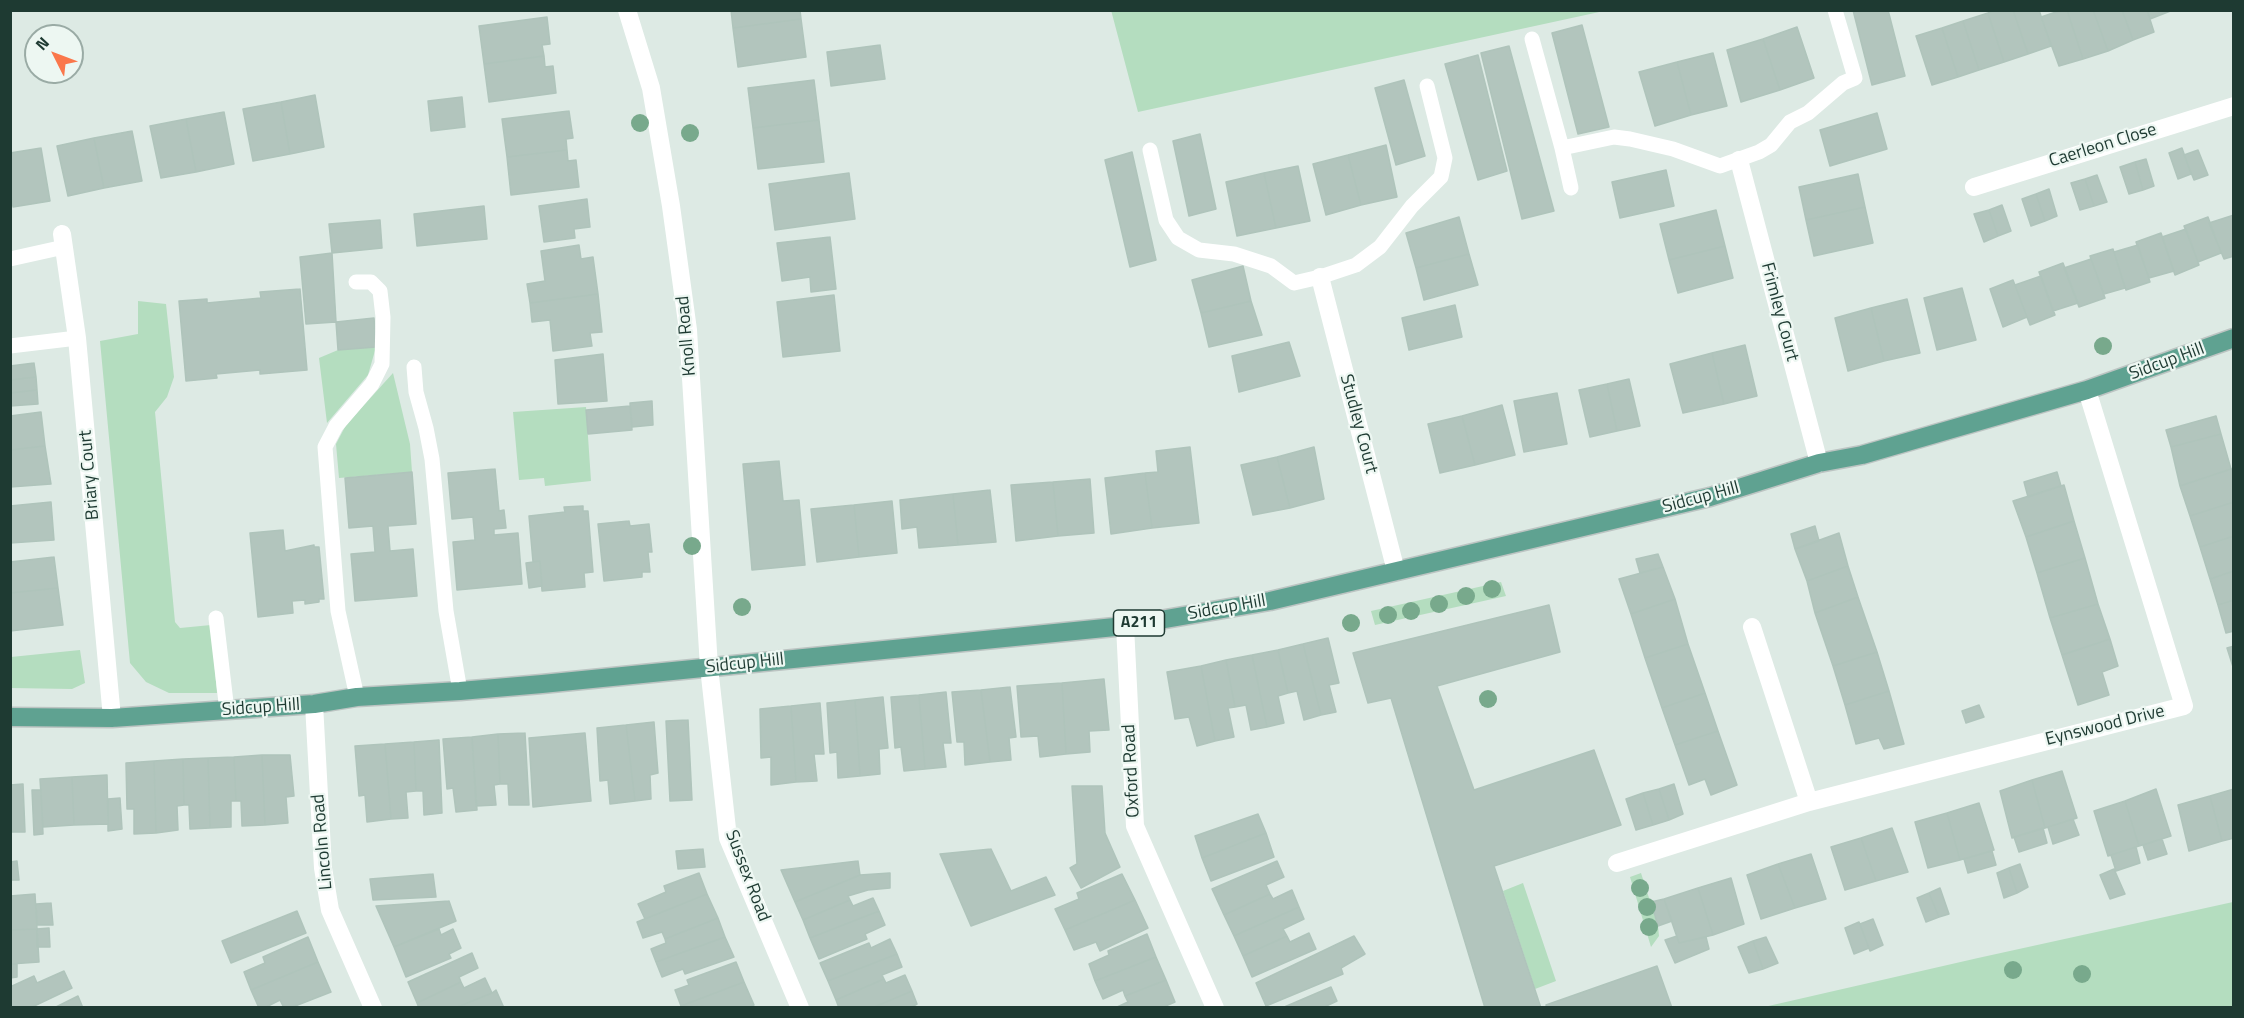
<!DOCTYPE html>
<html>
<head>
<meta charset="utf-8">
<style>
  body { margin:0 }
  #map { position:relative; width:2244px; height:1018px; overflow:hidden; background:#ddeae4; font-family:"Titillium Web",sans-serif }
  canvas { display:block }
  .frame { position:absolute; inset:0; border:12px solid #1e3a32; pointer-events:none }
  .north { position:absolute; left:24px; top:24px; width:60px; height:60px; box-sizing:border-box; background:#edf7f2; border:2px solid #9aaba5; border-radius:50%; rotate:312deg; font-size:16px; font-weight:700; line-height:24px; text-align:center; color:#1e3a32 }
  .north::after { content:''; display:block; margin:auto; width:21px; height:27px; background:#fa774b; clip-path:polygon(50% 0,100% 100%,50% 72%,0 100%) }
</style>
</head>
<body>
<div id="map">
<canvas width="2244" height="1018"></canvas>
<div class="frame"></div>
<div class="north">N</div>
</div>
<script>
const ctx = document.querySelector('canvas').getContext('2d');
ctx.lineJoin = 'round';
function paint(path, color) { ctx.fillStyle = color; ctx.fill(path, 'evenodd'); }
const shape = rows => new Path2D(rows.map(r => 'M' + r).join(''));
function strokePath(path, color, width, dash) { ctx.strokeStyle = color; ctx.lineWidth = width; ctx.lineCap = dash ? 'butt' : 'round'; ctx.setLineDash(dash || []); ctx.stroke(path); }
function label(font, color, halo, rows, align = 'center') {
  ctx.font = font + ' "Titillium Web",sans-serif'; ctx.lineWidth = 4.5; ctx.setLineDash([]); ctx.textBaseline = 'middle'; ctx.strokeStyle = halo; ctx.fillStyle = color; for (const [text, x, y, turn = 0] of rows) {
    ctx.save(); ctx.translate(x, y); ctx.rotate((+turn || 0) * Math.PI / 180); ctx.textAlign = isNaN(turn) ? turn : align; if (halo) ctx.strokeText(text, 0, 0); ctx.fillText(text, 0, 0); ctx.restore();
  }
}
paint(shape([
  [1111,10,1604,10,1604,11,1138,112],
  [138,301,166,304,174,377,167,397,155,412,175,622,180,628,211,625,217,693,169,693,146,682,130,663,100,341,138,334],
  [376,347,368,375,327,423,319,358,338,350],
  [393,373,410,444,412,472,339,478,336,444,346,425],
  [586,407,591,481,545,486,544,478,519,480,513,412],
  [1501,582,1506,596,1375,625,1371,611],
  [80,650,85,683,72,689,11,688,11,657],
  [1641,873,1658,926,1659,936,1651,947,1630,877],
  [1523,883,1556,981,1535,989,1503,891],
  [2233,902,2233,1007,1764,1007,1978,958]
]), '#b4ddbf');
const building = shape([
  [731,10,800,10,801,19,733,28,731,10],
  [1853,10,1888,10,1905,76,1872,85,1853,10],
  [1995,10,2013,10,2028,54,2004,62,1988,13,1995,10],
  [2013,10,2039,10,2051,46,2028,54,2013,10],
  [2062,10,2067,10,2083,59,2059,66,2041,17,2062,10],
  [2067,10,2093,10,2108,51,2083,59,2067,10],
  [2093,10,2122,10,2133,40,2108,51,2093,10],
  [2122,10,2147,10,2154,32,2133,40,2122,10],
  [2147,10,2173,10,2150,19,2147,10],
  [1988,13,2004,62,1979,70,1963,21,1988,13],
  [547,17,550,44,542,45,544,56,484,64,479,26,547,17],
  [801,19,806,57,738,67,733,28,801,19],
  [1963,21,1979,70,1958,77,1942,28,1963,21],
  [1582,25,1609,127,1578,134,1552,33,1582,25],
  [1797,27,1814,78,1780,90,1763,39,1797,27],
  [1942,28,1958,77,1932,85,1916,36,1942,28],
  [1763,39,1780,90,1741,102,1727,50,1763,39],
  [880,45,885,79,831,86,827,52,880,45],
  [1509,46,1554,211,1522,219,1481,53,1509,46],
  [1713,53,1727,106,1691,115,1677,62,1713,53],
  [1478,55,1507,171,1478,180,1445,64,1478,55],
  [544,56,545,67,553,66,556,93,489,102,484,64,544,56],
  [1677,62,1691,115,1655,126,1639,72,1677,62],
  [814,80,819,120,753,128,748,88,814,80],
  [1404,80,1425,156,1396,165,1375,88,1404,80],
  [315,95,324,147,290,154,281,102,315,95],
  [462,97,465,127,431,131,428,101,462,97],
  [281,102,290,154,253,161,243,109,281,102],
  [569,111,573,138,566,139,567,150,507,157,502,119,569,111],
  [224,112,234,164,196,172,186,119,224,112],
  [1877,113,1887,149,1830,166,1820,130,1877,113],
  [186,119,196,172,161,178,150,126,186,119],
  [819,120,824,162,758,169,753,128,819,120],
  [132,131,142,181,104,188,94,138,132,131],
  [1200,134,1216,209,1189,216,1173,141,1200,134],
  [94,138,104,188,68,196,57,146,94,138],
  [1386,145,1397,197,1361,205,1348,155,1386,145],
  [41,148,50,201,13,207,10,189,10,153,41,148],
  [2182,148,2191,174,2178,179,2169,153,2182,148],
  [567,150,568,161,576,160,579,187,511,195,507,157,567,150],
  [2198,150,2208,175,2194,180,2184,155,2198,150],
  [1132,152,1156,260,1130,267,1105,160,1132,152],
  [1348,155,1361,205,1326,215,1313,164,1348,155],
  [2146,159,2154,186,2143,190,2135,162,2146,159],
  [2135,162,2143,190,2129,194,2120,167,2135,162],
  [1298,166,1310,221,1276,228,1264,173,1298,166],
  [1666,170,1674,206,1620,218,1612,182,1666,170],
  [849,173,855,219,775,230,769,184,849,173],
  [1264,173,1276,228,1237,236,1226,182,1264,173],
  [1858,174,1865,207,1806,220,1799,187,1858,174],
  [2097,175,2107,202,2094,206,2085,179,2097,175],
  [2085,179,2094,206,2080,210,2071,183,2085,179],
  [2049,189,2057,216,2045,221,2036,194,2049,189],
  [2036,194,2045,221,2031,226,2022,199,2036,194],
  [587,199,590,227,574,229,575,238,544,242,539,206,587,199],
  [2002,205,2011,231,1998,236,1989,210,2002,205],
  [484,206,487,239,417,246,414,214,484,206],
  [1865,207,1873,243,1814,256,1806,220,1865,207],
  [1716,210,1725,246,1669,260,1660,224,1716,210],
  [1989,210,1998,236,1984,242,1974,214,1989,210],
  [2234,215,2234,256,2224,259,2209,223,2234,215],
  [1459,217,1469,254,1416,268,1406,233,1459,217],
  [2208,217,2221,253,2198,262,2184,226,2208,217],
  [380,220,382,248,332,253,329,224,380,220],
  [2186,229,2199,265,2175,275,2162,237,2186,229],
  [2161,233,2174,271,2149,278,2136,242,2161,233],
  [830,237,836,289,811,292,810,277,782,281,777,243,830,237],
  [579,245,581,259,593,257,598,294,530,303,527,284,545,281,541,251,579,245],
  [2138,245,2150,282,2126,290,2114,252,2138,245],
  [1725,246,1733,278,1678,293,1669,260,1725,246],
  [2113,249,2125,288,2104,294,2090,256,2113,249],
  [332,253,336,322,306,324,300,257,332,253],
  [1469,254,1478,285,1424,300,1416,268,1469,254],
  [2091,259,2105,298,2079,307,2064,268,2091,259],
  [2063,263,2078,303,2053,311,2039,272,2063,263],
  [1243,266,1251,301,1201,313,1192,280,1243,266],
  [2041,276,2055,315,2030,325,2015,285,2041,276],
  [2013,280,2027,317,2003,327,1990,289,2013,280],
  [1962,288,1976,340,1937,350,1924,298,1962,288],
  [300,289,307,370,260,374,260,370,216,374,217,378,186,381,179,301,207,299,207,303,261,298,260,292,300,289],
  [598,294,602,332,590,333,592,346,553,351,550,320,532,322,530,303,598,294],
  [834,295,840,351,783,357,777,302,834,295],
  [1907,299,1920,353,1884,361,1871,308,1907,299],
  [1251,301,1262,335,1209,347,1201,313,1251,301],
  [1455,305,1462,337,1409,350,1402,318,1455,305],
  [1871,308,1884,361,1848,371,1835,318,1871,308],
  [374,318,376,347,338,350,336,322,374,318],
  [1289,342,1300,376,1239,392,1232,356,1289,342],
  [1745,345,1757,396,1724,404,1712,353,1745,345],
  [1712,353,1724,404,1683,413,1670,364,1712,353],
  [603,354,607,401,558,404,555,360,603,354],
  [34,363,36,377,10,380,10,366,34,363],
  [36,377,37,390,10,393,10,380,36,377],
  [1629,379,1640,426,1617,431,1607,384,1629,379],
  [1607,384,1617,431,1590,437,1579,390,1607,384],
  [37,390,38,404,10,406,10,393,37,390],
  [1557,393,1567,444,1524,452,1514,401,1557,393],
  [652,401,653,425,632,427,630,403,652,401],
  [1502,405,1515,455,1475,465,1462,416,1502,405],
  [630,406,632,430,588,434,586,410,630,406],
  [41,412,45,446,10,450,10,416,41,412],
  [1462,416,1475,465,1440,473,1428,424,1462,416],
  [2216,416,2221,434,2171,447,2166,430,2216,416],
  [2221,434,2231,469,2180,486,2171,447,2221,434],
  [45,446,51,484,10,487,10,450,45,446],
  [1190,447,1199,523,1152,528,1145,473,1158,472,1156,451,1190,447],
  [1314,447,1324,499,1290,508,1277,457,1314,447],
  [1277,457,1290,508,1253,515,1241,465,1277,457],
  [779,461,783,501,799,500,805,565,752,570,743,464,779,461],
  [495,469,499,511,504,510,506,528,494,529,494,535,518,533,522,584,457,590,453,542,475,540,473,517,452,519,448,473,495,469],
  [2231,469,2234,469,2234,502,2190,516,2180,486,2231,469],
  [412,472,416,524,388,526,390,551,413,549,417,596,355,601,351,554,375,552,373,526,349,528,345,478,412,472],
  [2057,472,2061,486,2028,497,2024,482,2057,472],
  [1145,473,1152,528,1111,534,1105,478,1145,473],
  [1090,479,1094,533,1058,536,1053,482,1090,479],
  [1053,482,1058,536,1016,541,1011,485,1053,482],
  [2064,485,2074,521,2026,537,2013,501,2064,485],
  [990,490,996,542,958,545,953,494,990,490],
  [953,494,958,545,919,548,917,527,902,529,900,500,953,494],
  [892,501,897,553,859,557,854,505,892,501],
  [51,502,54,540,10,543,10,506,51,502],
  [2234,502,2234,536,2200,547,2190,516,2234,502],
  [854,505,859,557,817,562,811,509,854,505],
  [583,506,583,511,588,511,593,572,584,573,585,587,542,591,540,561,533,562,529,516,565,512,564,507,583,506],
  [629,521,630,526,649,524,652,552,648,552,650,572,642,572,642,577,604,581,598,524,629,521],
  [2074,521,2085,558,2037,573,2026,537,2074,521],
  [1815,526,1819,541,1795,549,1791,534,1815,526],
  [283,530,285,551,314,545,314,547,319,547,324,599,319,599,319,602,305,604,305,600,292,601,293,613,258,617,250,533,283,530],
  [1839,533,1848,566,1807,581,1795,549,1839,533],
  [2234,536,2234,571,2210,579,2200,547,2234,536],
  [1658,554,1663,567,1640,573,1636,559,1658,554],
  [54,557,58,588,10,593,10,562,54,557],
  [2085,558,2098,604,2050,618,2037,573,2085,558],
  [540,561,542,586,529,588,526,563,540,561],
  [1848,566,1858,597,1815,613,1807,581,1848,566],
  [1663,567,1675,599,1631,614,1619,579,1663,567],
  [2234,571,2234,600,2218,605,2210,579,2234,571],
  [58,588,63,625,10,631,10,593,58,588],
  [1858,597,1877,652,1833,666,1815,613,1858,597],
  [1675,599,1688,644,1645,658,1631,614,1675,599],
  [2234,600,2234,631,2226,633,2218,605,2234,600],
  [2098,604,2110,639,2062,655,2050,618,2098,604],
  [1549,605,1560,652,1437,686,1474,790,1594,750,1621,825,1494,866,1541,1008,1485,1008,1391,698,1368,703,1353,653,1549,605],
  [1328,638,1339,683,1329,685,1336,712,1321,715,1303,644,1328,638],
  [2110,639,2118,666,2102,672,2109,695,2078,705,2062,655,2110,639],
  [1303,644,1321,715,1304,720,1297,691,1288,693,1278,650,1303,644],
  [1688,644,1705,693,1662,708,1645,658,1688,644],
  [2234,646,2234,670,2227,648,2234,646],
  [1278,650,1288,693,1278,696,1284,723,1267,727,1252,655,1278,650],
  [1877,652,1889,691,1845,705,1833,666,1877,652],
  [1252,655,1267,727,1251,730,1246,705,1235,707,1226,660,1252,655],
  [1226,660,1235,707,1228,708,1234,737,1215,741,1201,666,1226,660],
  [1201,666,1215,741,1197,746,1189,717,1175,719,1167,672,1201,666],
  [1104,679,1109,730,1089,731,1090,752,1066,754,1062,683,1104,679],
  [1062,683,1066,754,1040,757,1038,736,1021,737,1017,686,1062,683],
  [1010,687,1016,737,1009,738,1011,760,990,762,981,690,1010,687],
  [981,690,990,762,965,765,964,742,957,742,952,692,981,690],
  [1889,691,1904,744,1884,749,1879,738,1856,744,1845,705,1889,691],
  [946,692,951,743,943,743,946,767,925,769,919,695,946,692],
  [1705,693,1718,731,1675,745,1662,708,1705,693],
  [919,695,925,769,904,771,901,747,895,748,891,697,919,695],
  [883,697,888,748,879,749,880,774,860,776,855,700,883,697],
  [855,700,860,776,838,778,837,752,830,753,827,703,855,700],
  [820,703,824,754,814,754,817,781,796,782,791,706,820,703],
  [1979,705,1984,717,1966,723,1962,711,1979,705],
  [791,706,796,782,771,785,771,757,761,758,760,709,791,706],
  [688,720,692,800,670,801,666,721,688,720],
  [654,722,658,773,650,775,651,799,635,801,626,725,654,722],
  [626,725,635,801,610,804,608,780,600,781,597,728,626,725],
  [1718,731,1737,785,1711,795,1705,779,1689,785,1675,745,1718,731],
  [525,733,529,805,509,805,508,784,500,784,498,734,525,733],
  [585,733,591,801,533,807,529,738,585,733],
  [498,734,500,784,494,785,496,805,476,806,472,737,498,734],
  [472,737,477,810,456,812,453,788,447,789,443,739,472,737],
  [439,740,442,813,424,815,423,791,416,791,414,742,439,740],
  [414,742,416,791,406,792,408,818,391,819,385,744,414,742],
  [385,744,391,819,367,822,365,795,359,796,355,746,385,744],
  [262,755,265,825,242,826,241,801,236,801,234,757,262,755],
  [262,755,290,755,294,796,286,797,288,823,265,825,262,755],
  [234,757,236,801,231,801,231,827,210,828,208,758,234,757],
  [208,758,210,828,190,829,189,805,184,805,183,759,208,758],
  [183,759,184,805,177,806,178,830,156,833,154,761,183,759],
  [154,761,156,833,134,834,134,809,127,809,126,763,154,761],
  [2062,771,2077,818,2045,828,2032,780,2062,771],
  [107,775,108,824,74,825,72,777,107,775],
  [72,777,74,825,43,827,40,779,72,777],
  [2032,780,2045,828,2012,838,2000,791,2032,780],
  [23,784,25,832,10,832,10,785,23,784],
  [1674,784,1683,814,1669,820,1659,789,1674,784],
  [1072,786,1102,786,1105,833,1120,867,1081,888,1070,868,1077,864,1072,786],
  [1659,789,1669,820,1653,825,1643,793,1659,789],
  [2156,789,2171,836,2139,846,2125,801,2156,789],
  [2234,789,2234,838,2222,841,2210,796,2234,789],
  [32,790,41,790,43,834,34,835,32,790],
  [1643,793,1653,825,1636,830,1626,799,1643,793],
  [2210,796,2222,841,2189,851,2178,805,2210,796],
  [120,798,122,829,108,831,108,799,120,798],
  [2125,801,2139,846,2108,856,2094,811,2125,801],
  [1979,803,1994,850,1960,860,1947,813,1979,803],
  [1947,813,1960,860,1928,868,1915,822,1947,813],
  [1258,814,1266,833,1202,858,1195,836,1258,814],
  [2073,819,2079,835,2053,844,2048,827,2073,819],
  [1892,828,1908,872,1876,881,1861,838,1892,828],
  [2043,828,2047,843,2019,852,2014,837,2043,828],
  [1266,833,1274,857,1211,881,1202,858,1266,833],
  [1861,838,1876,881,1845,890,1831,847,1861,838],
  [2162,839,2167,854,2148,860,2143,845,2162,839],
  [2136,847,2140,863,2116,871,2111,855,2136,847],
  [703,849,705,867,678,869,676,851,703,849],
  [991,849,1011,891,1046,877,1055,895,971,926,940,854,991,849],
  [1992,851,1996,865,1968,873,1964,859,1992,851],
  [1811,854,1826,899,1795,908,1778,864,1811,854],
  [17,861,19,880,10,880,10,862,17,861],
  [858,861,860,875,795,902,781,870,858,861],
  [1277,861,1284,877,1266,885,1270,894,1224,915,1212,889,1277,861],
  [1778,864,1795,908,1761,919,1747,875,1778,864],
  [2020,864,2028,887,2017,893,2009,868,2020,864],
  [2009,868,2017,893,2004,898,1997,873,2009,868],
  [2114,869,2125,894,2110,899,2100,875,2114,869],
  [699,873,707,894,645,919,638,904,666,892,664,886,699,873],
  [890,873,890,888,868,890,848,896,850,900,803,920,795,902,860,875,890,873],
  [433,874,436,897,373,900,370,879,433,874],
  [1122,874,1135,900,1065,930,1055,909,1079,899,1077,893,1122,874],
  [1731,878,1744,924,1713,935,1698,888,1731,878],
  [1698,888,1713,935,1679,943,1664,899,1698,888],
  [1940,888,1949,914,1939,917,1929,893,1940,888],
  [1292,890,1299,907,1234,936,1224,915,1270,894,1273,899,1292,890],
  [1929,893,1939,917,1926,922,1917,898,1929,893],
  [35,894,37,929,10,930,10,896,35,894],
  [707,894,718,918,665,939,662,932,643,938,637,922,707,894],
  [873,898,879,911,810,938,803,920,850,900,853,906,873,898],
  [1664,899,1672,921,1658,926,1651,902,1664,899],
  [1135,900,1148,928,1100,951,1096,942,1074,950,1065,930,1135,900],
  [449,901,456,921,394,947,376,906,449,901],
  [51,903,53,925,37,925,36,904,51,903],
  [1299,907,1304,919,1283,929,1287,936,1243,956,1234,936,1299,907],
  [297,911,306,933,231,963,222,941,297,911],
  [879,911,885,925,865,934,867,939,819,959,810,938,879,911],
  [718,918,725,937,656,962,651,949,666,943,665,939,718,918],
  [1873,919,1883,945,1870,951,1860,924,1873,919],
  [1859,922,1869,948,1854,954,1845,928,1859,922],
  [49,928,50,947,37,947,37,929,49,928],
  [37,929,39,962,10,964,10,930,37,929],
  [439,929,441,935,453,929,461,948,449,954,451,958,406,977,394,947,439,929],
  [1309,933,1316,949,1252,977,1243,956,1287,936,1290,942,1309,933],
  [1147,934,1156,957,1095,981,1089,964,1109,955,1108,951,1147,934],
  [1354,936,1365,954,1341,968,1343,974,1266,1006,1256,983,1354,936],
  [1677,936,1679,943,1706,937,1709,949,1675,963,1665,940,1677,936],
  [308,937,318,962,251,990,244,972,265,963,263,957,308,937],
  [725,937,734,957,685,974,683,969,662,977,656,962,725,937],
  [1766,937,1778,963,1763,969,1753,941,1766,937],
  [890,939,897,954,828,981,820,963,869,943,871,948,890,939],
  [1753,941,1763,969,1749,973,1738,947,1753,941],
  [472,953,478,968,459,977,461,982,417,1003,408,982,472,953],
  [897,954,902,967,882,975,884,979,836,1000,828,981,897,954],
  [1156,957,1166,980,1125,996,1123,990,1103,999,1095,981,1156,957],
  [318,962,331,992,290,1008,284,1008,280,1000,264,1008,259,1008,251,990,318,962],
  [736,962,744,982,681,1006,675,990,689,985,687,980,736,962],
  [10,964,17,964,17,977,10,978,10,964],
  [1657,966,1672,1008,1547,1008,1546,1005,1657,966],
  [64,971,72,988,30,1008,10,1008,10,987,34,976,37,983,64,971],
  [905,975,912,991,872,1008,839,1008,836,1000,884,979,886,983,905,975],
  [485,978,492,993,455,1008,419,1008,417,1003,461,982,464,988,485,978],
  [1166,980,1175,1002,1161,1008,1115,1008,1128,1002,1125,996,1166,980],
  [744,982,754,1005,747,1008,681,1006,744,982],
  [1331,987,1337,1001,1322,1008,1282,1008,1331,987],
  [496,990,504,1008,455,1008,492,993,496,990],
  [912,991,917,1004,910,1008,872,1008,912,991],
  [78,996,83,1008,54,1008,78,996]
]);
paint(building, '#b2c5bd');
strokePath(building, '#afc4bb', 1.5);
const primary = shape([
  [10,717,112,718,314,704,357,697,460,691,542,684,1125,626,1270,601,1710,497,1819,463,1862,455,2087,390,2234,338]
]);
strokePath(primary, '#bcc4c2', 21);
strokePath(shape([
  [1532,39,1562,148,1614,137,1630,139,1673,149,1720,166,1759,152,1771,145,1790,122,1808,113,1843,83,1855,78,1835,10],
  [1562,148,1571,188],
  [1150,150,1166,220,1178,238,1199,250,1234,254,1271,266,1294,283,1320,277,1356,265,1380,247,1412,206,1441,177,1445,158,1427,86],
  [10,259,64,247],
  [356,282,371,282,380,291,383,317,382,364,372,384,336,426,325,447,338,611,357,697],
  [10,346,77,338],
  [414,367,416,392,426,428,432,459,446,611,460,691],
  [216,618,227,711]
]), '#fff', 15);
strokePath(shape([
  [1739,160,1819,463],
  [1974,187,2234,106],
  [62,234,77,338,112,718],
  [1320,277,1396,571],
  [1125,626,1135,826,1215,1008],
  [1752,627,1809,802],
  [709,667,728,838,800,1008],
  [314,704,323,868,330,910,373,1008],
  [1617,863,1809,802,2184,706,2087,390]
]), '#fff', 18);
strokePath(shape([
  [627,10,651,88,671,206,688,330,709,667]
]), '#fff', 18);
strokePath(primary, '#5fa291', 18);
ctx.fillStyle = '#78a98c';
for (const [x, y] of [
  [640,123],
  [690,133],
  [2103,346],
  [692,546],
  [1492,589],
  [1466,596],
  [1439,604],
  [742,607],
  [1411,611],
  [1388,615],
  [1351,623],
  [1488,699],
  [1640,888],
  [1647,907],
  [1649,927],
  [2013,970],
  [2082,974]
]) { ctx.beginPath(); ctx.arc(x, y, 9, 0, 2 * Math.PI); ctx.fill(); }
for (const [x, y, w] of [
  [1139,623,51]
]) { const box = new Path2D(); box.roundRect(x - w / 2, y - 13, w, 26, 4.5); ctx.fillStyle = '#edf7f2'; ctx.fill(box); strokePath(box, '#1e3a32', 1.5); }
label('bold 16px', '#1e3a32', null, [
  ["A211",1139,623]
]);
label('18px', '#1e3a32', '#edf7f2', [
  ["Caerleon Close",2103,146,-17],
  ["Frimley Court",1779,312,75],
  ["Knoll Road",687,336,-95],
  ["Sidcup Hill",2167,362,-20],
  ["Studley Court",1358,424,75],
  ["Briary Court",90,475,-95],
  ["Sidcup Hill",1701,498,-15],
  ["Sidcup Hill",1227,608,-10],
  ["Sidcup Hill",745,664,-6],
  ["Sidcup Hill",261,708,-4],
  ["Eynswood Drive",2105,726,-14],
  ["Oxford Road",1132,771,-93],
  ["Lincoln Road",323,842,-95],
  ["Sussex Road",747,876,69]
]);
</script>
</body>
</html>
